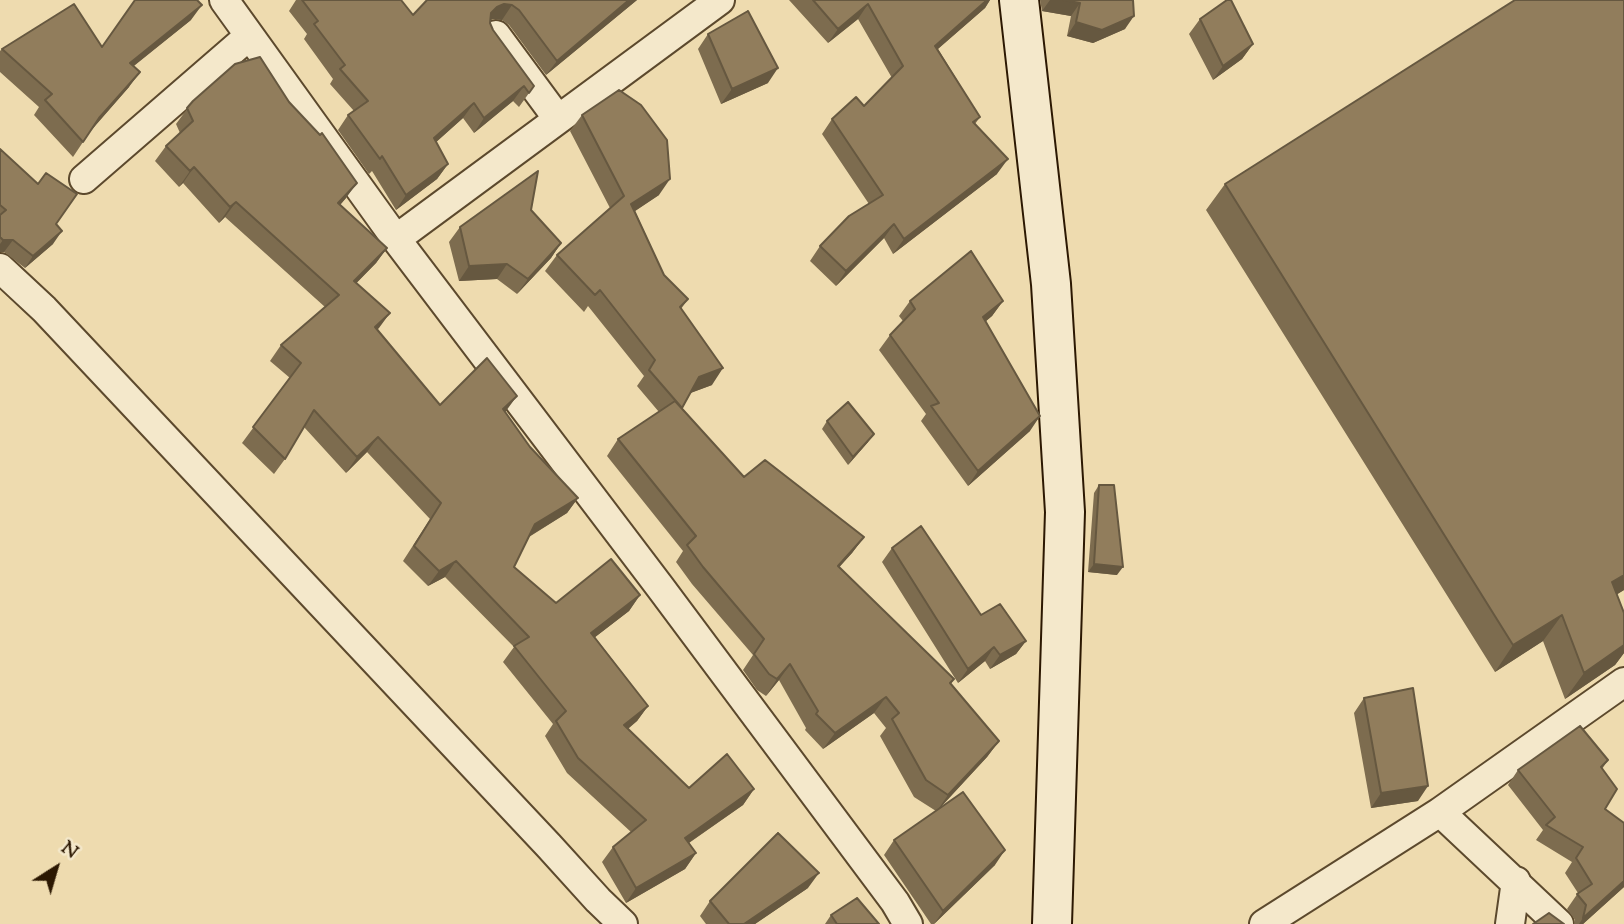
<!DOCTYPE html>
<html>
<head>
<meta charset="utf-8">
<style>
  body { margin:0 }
  #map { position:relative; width:1624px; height:924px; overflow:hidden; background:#eedbaf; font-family:"Sorts Mill Goudy",serif }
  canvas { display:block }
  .north { position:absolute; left:21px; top:833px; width:70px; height:70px; -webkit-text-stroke:5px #f4e8cb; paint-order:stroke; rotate:37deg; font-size:19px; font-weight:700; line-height:28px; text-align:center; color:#2c1802 }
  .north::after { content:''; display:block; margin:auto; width:24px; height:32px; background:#2c1802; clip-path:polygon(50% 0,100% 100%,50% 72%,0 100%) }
</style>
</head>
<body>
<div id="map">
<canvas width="1624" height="924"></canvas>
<div class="north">N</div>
</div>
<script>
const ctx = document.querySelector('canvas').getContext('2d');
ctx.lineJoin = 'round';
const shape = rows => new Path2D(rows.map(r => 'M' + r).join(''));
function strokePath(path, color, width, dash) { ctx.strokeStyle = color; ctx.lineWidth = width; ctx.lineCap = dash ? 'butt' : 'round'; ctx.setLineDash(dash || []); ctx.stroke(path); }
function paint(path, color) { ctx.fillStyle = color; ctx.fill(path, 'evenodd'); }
const street = shape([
  [224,0,396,239,660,587,895,902,908,924],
  [496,35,558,119],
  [84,179,249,36],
  [396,239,720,0],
  [0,268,44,309,549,846,598,900,623,924],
  [1440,812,1559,924],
  [1264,924,1440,812,1624,682],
  [1510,924,1516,881]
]);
const secondary = shape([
  [1019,0,1051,284,1065,512,1052,924]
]);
strokePath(street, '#5c492d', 32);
strokePath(secondary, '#2c1802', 42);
strokePath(street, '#f4e8cb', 28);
strokePath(secondary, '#f4e8cb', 38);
paint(shape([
  [296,0,401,0,413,15,427,0,637,0,546,75,509,25,502,20,493,19,490,20,490,23,493,30,534,86,519,107,513,101,474,133,463,118,436,142,448,164,437,179,396,210,372,171,369,174,338,130,348,115,354,111,330,84,333,79,304,39,307,34,289,11],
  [789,0,990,0,985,8,938,49,980,117,975,124,997,174,893,254,884,238,836,286,810,261,820,246,869,204,822,134,832,119,864,106,892,78,858,19,828,43],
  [1040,0,1133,0,1125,29,1093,43,1067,36,1071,16,1042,11],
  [1624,0,1624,590,1617,594,1624,613,1624,653,1615,665,1565,699,1543,641,1495,672,1206,210,1225,184],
  [1200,19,1253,44,1242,59,1213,80,1189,34],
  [191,20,133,66,129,87,91,130,73,157,34,115,39,107,0,72,0,51,2,49,102,47],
  [708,34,768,83,721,104,698,49],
  [193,101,346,198,340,205,387,248,376,263,356,283,377,330,440,405,505,412,530,447,578,498,567,513,529,537,514,567,556,603,640,595,629,611,595,637,648,706,637,721,628,729,689,788,754,789,743,805,689,843,696,853,685,869,626,903,602,862,613,847,631,832,567,773,545,736,553,724,503,662,514,647,445,577,428,586,403,561,430,519,367,452,346,473,304,427,285,459,274,474,242,443,290,378,270,361,281,345,325,307,225,217,219,223,183,183,179,187,155,161,166,146,180,133,176,124],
  [582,115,659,195,635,211,664,275,688,299,681,309,712,385,690,393,682,408,744,477,864,537,852,553,839,567,954,679,951,684,999,741,987,757,940,808,995,865,934,924,931,924,884,855,894,840,936,811,914,797,880,736,886,728,874,713,823,749,805,730,806,728,779,680,766,696,757,690,743,670,753,655,692,584,676,562,683,551,607,456,618,439,659,412,637,386,644,376,588,306,584,312,545,271,557,255,610,208,570,131],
  [0,149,56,224,53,244,25,268,4,252,0,252],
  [531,210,561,243,551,258,517,294,497,279,459,281,449,242,460,227],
  [910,301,1003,301,992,316,986,321,1030,431,968,486,921,421,926,414,879,350,890,335,903,321,899,316],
  [827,421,868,442,848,465,822,429],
  [1099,485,1117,575,1088,572,1094,493],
  [892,548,981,615,1026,641,1016,654,990,669,985,661,958,683,882,562],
  [1364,698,1418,801,1371,808,1354,713],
  [1608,760,1602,769,1605,809,1624,823,1624,887,1583,924,1571,924,1574,924,1575,920,1567,909,1578,893,1565,873,1572,862,1536,840,1543,830,1508,785,1518,770],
  [808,888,755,924,706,924,700,916,710,901],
  [831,915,879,924,825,924]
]), '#7d6c4f');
paint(shape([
  [629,0,637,0,546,75,557,61],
  [987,0,990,0,985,8,925,60,935,46],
  [1050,0,1063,0,1080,3,1071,16,1042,11],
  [504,4,512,5,502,20,493,19,487,21,491,13,497,7],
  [868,4,858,19,828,43,838,29],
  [202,5,191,20,119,78,130,63],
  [1134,16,1125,29,1093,43,1067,36,1076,22],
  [1253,44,1242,59,1213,80,1223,66],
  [778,68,768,83,721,104,732,89],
  [140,72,129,87,89,133,99,118],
  [524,86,513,101,474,133,484,118],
  [474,103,463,118,424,153,434,138],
  [1008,159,997,174,893,254,904,239],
  [448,164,437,179,396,210,406,195],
  [194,167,183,183,179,187,190,171],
  [670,179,659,195,620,221,631,204],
  [357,183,346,198,328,219,338,203],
  [236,202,225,217,219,223,230,207],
  [894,224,884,238,836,286,846,271],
  [62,231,53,244,25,268,33,256],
  [3,240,13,240,4,252,0,252,0,244],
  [561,243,551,258,517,294,528,279],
  [387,248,376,263,343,297,354,281],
  [507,264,497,279,459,281,469,266],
  [1003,301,992,316,973,332,983,317],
  [390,313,379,328,364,343,375,327],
  [723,368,712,385,688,394,699,377],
  [517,396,506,411,492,425,503,409],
  [1040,416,1030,431,968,486,978,471],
  [874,434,868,442,848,465,853,457],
  [378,437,367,452,346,473,357,457],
  [578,498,567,513,525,539,535,524],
  [864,537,852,553,826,582,838,566],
  [456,561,445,577,428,586,439,571],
  [1094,564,1123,567,1117,575,1088,572],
  [1624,575,1624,590,1594,609,1612,582],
  [640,595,629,611,581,648,591,633],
  [1562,615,1543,641,1495,672,1513,645],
  [1026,641,1016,654,990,669,1000,655],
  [1624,645,1624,653,1615,665,1565,699,1584,673],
  [994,647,985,661,958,683,968,669],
  [790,664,779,680,766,696,777,679],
  [886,697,874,713,823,749,835,733],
  [648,706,637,721,614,740,624,725],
  [999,741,987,757,937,811,948,795],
  [1428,786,1418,801,1371,808,1381,793],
  [754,789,743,805,674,853,685,838],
  [1005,850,995,865,934,924,943,911],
  [696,853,685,869,626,903,636,888],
  [819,873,808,888,755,924,744,924],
  [1624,881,1624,887,1583,924,1579,924,1583,918]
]), '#665840');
const building = shape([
  [135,0,197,0,202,5,130,63,140,72,99,118,83,142,45,100,52,94,2,49,74,4,102,47,135,0],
  [302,0,401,0,413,15,427,0,629,0,557,61,519,10,512,5,504,4,497,7,491,13,490,23,493,30,534,86,529,93,524,86,484,118,474,103,434,138,448,164,406,195,382,156,380,159,348,115,368,101,340,69,345,65,314,24,318,21,302,0],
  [813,0,987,0,935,46,980,117,973,122,1008,159,904,239,894,224,846,271,820,246,849,216,883,195,832,119,856,97,864,106,903,66,868,4,838,29,813,0],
  [1063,0,1133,0,1134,16,1102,30,1076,22,1080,3,1063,0],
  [1227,0,1231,0,1253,44,1223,66,1200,19,1227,0],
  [1515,0,1624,0,1624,575,1612,582,1624,613,1624,645,1584,673,1562,615,1513,645,1225,184,1515,0],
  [748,11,778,68,732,89,708,34,748,11],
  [260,57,289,102,320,135,322,133,357,183,338,203,387,248,354,281,390,313,375,327,440,405,487,358,517,396,503,409,530,447,578,498,535,524,514,567,556,603,611,559,640,595,591,633,648,706,624,725,689,788,727,754,754,789,685,838,696,853,636,888,613,847,646,820,578,758,556,721,566,711,514,646,529,637,456,561,439,571,414,546,441,503,378,437,357,457,314,410,285,459,253,427,301,363,281,345,339,295,236,202,230,207,194,167,190,171,166,146,193,121,187,108,193,101,235,64,260,57],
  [619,90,641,105,667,140,670,179,631,204,664,275,688,299,680,307,723,368,699,377,682,408,649,370,655,360,600,290,595,295,557,255,624,196,582,115,619,90],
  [0,149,38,184,46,173,77,194,56,224,62,231,33,256,13,240,3,240,0,237,0,215,6,210,0,205,0,149],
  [538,171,531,210,561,243,528,279,507,264,469,266,460,227,538,171],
  [971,251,1003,301,983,317,1040,416,978,471,931,406,939,403,890,335,915,309,910,301,971,251],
  [675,401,744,477,765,460,864,537,838,566,954,679,950,683,999,741,948,795,926,780,892,719,899,713,886,697,835,733,816,714,818,711,790,664,777,679,769,674,754,654,764,639,703,567,687,545,696,536,618,439,675,401],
  [848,402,874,434,853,457,827,421,848,402],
  [1099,485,1114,485,1123,567,1094,564,1099,485],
  [921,526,981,615,1000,604,1026,641,1000,655,994,647,968,669,892,548,921,526],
  [1413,688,1428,786,1381,793,1364,698,1413,688],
  [1580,726,1608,760,1601,767,1617,789,1605,809,1624,823,1624,881,1583,918,1586,905,1577,894,1592,884,1576,858,1583,847,1546,825,1555,817,1518,770,1580,726],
  [963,792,1005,850,943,911,894,840,963,792],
  [778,833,819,873,744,924,729,924,710,901,778,833],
  [857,898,879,924,837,924,831,915,857,898],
  [1549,913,1564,924,1533,924,1549,913]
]);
paint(building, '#917d5c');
strokePath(building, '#665840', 2);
</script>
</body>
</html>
